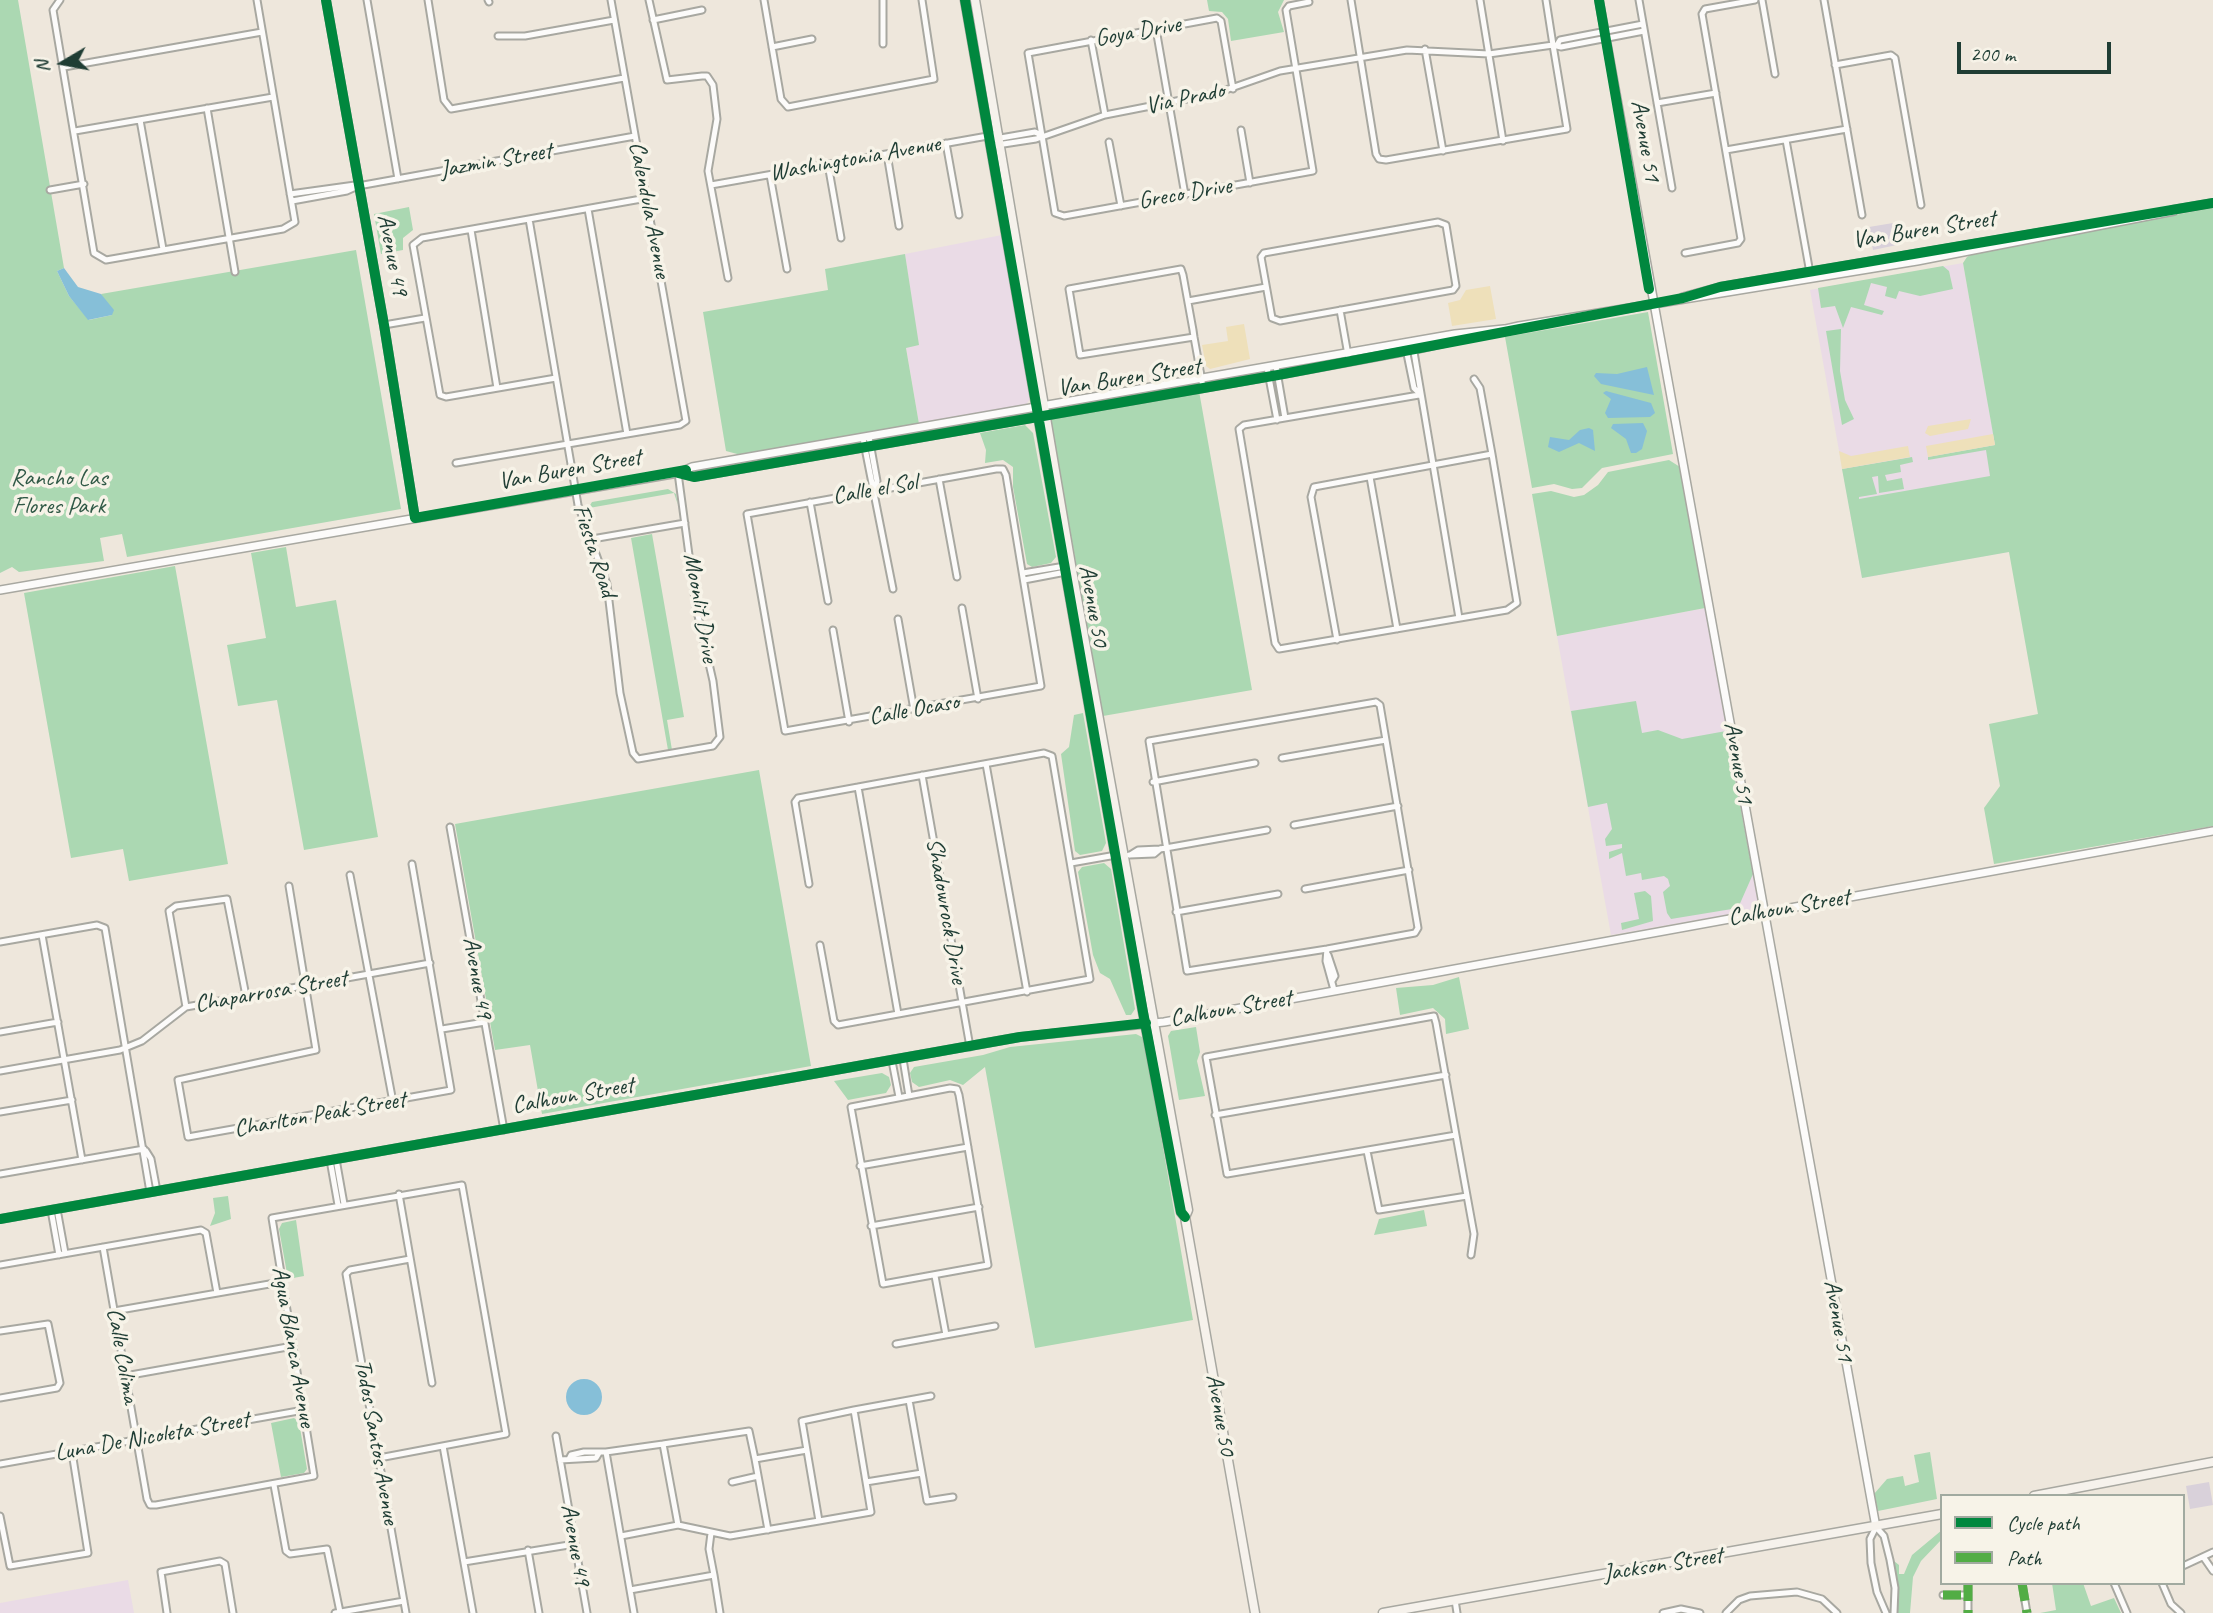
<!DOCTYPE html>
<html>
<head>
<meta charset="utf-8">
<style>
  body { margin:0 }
  #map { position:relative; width:2213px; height:1613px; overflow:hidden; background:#eee7dc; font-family:Caveat,sans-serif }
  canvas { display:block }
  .legend { position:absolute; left:1940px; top:1494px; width:245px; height:91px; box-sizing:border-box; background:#f7f3e8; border:2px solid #a1aaa0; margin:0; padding:9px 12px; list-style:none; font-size:21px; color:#1f3d34 }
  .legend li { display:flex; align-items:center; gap:14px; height:35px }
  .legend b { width:35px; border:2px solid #a1aaa0 }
  .north { position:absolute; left:28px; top:28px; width:70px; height:70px; -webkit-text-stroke:5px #f7f3e8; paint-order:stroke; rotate:260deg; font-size:19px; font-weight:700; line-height:28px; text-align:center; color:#1f3d34 }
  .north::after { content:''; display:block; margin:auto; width:24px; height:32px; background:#1f3d34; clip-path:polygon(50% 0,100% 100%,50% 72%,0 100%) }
  .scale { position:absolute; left:1957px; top:42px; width:154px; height:32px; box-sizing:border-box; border:4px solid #1f3d34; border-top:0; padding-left:9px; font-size:21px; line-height:24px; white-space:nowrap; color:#1f3d34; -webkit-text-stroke:5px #f7f3e8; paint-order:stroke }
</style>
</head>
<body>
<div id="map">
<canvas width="2213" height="1613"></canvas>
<ul class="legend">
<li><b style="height:9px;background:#00873e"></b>Cycle path</li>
<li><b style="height:9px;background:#52ad45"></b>Path</li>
</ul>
<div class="north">N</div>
<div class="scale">200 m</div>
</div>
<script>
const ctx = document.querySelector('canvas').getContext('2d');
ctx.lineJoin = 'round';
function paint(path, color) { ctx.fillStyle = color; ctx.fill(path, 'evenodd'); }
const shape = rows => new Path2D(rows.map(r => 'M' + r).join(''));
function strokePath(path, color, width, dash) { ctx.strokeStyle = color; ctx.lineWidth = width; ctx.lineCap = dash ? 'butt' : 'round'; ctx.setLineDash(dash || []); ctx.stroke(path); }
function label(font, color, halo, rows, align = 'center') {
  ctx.font = font + ' Caveat,sans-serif'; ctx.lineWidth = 7; ctx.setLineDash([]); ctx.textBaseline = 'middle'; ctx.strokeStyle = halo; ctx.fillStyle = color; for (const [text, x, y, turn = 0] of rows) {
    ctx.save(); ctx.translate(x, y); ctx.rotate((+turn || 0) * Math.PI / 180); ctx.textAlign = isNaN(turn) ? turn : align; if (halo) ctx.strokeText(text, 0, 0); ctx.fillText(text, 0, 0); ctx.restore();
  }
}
paint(shape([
  [1002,235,1031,397,1026,405,919,424,906,347,918,345,905,254],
  [1963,263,2014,551,1862,578,1810,290],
  [1705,608,1759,909,1611,935,1557,636],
  [128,1580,134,1613,0,1613,0,1603]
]), '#eadbe6');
paint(shape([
  [1893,223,1897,245,1873,250,1869,227],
  [2209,1482,2213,1505,2190,1509,2186,1486]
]), '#d9d1da');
paint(shape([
  [0,0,18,0,64,268,57,271,69,296,89,320,112,315,101,294,356,250,401,509,127,557,122,534,100,538,104,561,19,572,12,567,0,573],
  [1207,0,1284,0,1278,12,1284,32,1231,41,1228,19,1222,12,1209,11],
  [409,207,413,230,403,238,403,250,381,254,374,214],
  [2213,208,2213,826,1994,864,1984,808,2000,786,1989,724,2038,714,2009,552,1862,578,1842,469,1912,457,1913,462,1900,465,1901,472,1885,475,1887,481,1902,478,1904,489,1879,493,1878,476,1872,477,1877,494,1859,497,1859,499,1990,476,1986,450,1928,460,1928,457,1995,445,1963,263,1967,257,1977,251],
  [905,254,919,345,906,348,919,424,741,455,726,451,703,312,828,290,825,269],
  [1943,266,1949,271,1953,289,1920,296,1899,291,1896,299,1885,296,1887,287,1871,283,1864,305,1884,311,1882,315,1851,307,1843,328,1835,306,1821,308,1818,288],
  [1648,312,1673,454,1602,468,1582,488,1572,489,1554,484,1532,488,1505,337],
  [1841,329,1840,371,1845,400,1854,419,1842,425,1826,331],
  [1199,391,1252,690,1103,716,1050,417],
  [1025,425,1033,433,1056,557,1051,563,1032,567,1027,564,1013,487,1013,467,1003,460,985,463,986,450,980,433],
  [1669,460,1680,467,1705,608,1557,636,1532,494,1551,491,1574,497,1584,495,1598,485,1608,472],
  [668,489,676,494,678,505,674,493,589,508,591,518,587,510,592,502],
  [652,534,684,717,667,720,672,750,668,750,631,538],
  [286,547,296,607,336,600,378,837,304,850,277,700,238,706,227,645,266,638,251,553],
  [175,566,228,864,129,881,123,849,71,858,24,593],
  [1636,701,1642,733,1658,730,1682,739,1726,731,1753,874,1738,908,1671,919,1667,913,1663,892,1670,886,1668,879,1664,876,1642,880,1641,873,1626,876,1622,853,1609,859,1609,852,1622,848,1622,844,1606,846,1605,839,1612,829,1607,803,1588,807,1571,711],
  [1083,713,1106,843,1102,851,1080,855,1075,851,1061,754,1069,747,1074,715],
  [759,770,811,1066,542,1114,530,1045,495,1050,455,824],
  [1104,863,1111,869,1135,1009,1131,1015,1126,1015,1110,979,1100,973,1093,955,1078,872,1082,867],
  [1645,891,1651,896,1653,921,1622,930,1621,923,1639,919,1634,893],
  [1459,977,1469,1029,1446,1034,1445,1019,1433,1008,1400,1015,1396,988,1433,985],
  [1196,1027,1200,1052,1197,1061,1205,1096,1179,1100,1168,1036,1171,1031],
  [1136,1034,1144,1038,1193,1320,1035,1348,985,1067,963,1085,950,1080,919,1087,912,1082,910,1073,914,1067,983,1055,1010,1047],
  [882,1073,889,1077,891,1085,886,1093,869,1096,848,1100,834,1081],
  [228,1196,231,1219,210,1226,215,1213,213,1198],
  [1424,1210,1427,1226,1374,1235,1379,1219],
  [296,1220,304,1276,288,1279,279,1229,282,1223],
  [294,1418,299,1422,307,1469,304,1473,281,1477,271,1423],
  [1930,1452,1937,1499,1878,1511,1874,1494,1887,1479,1903,1476,1905,1486,1919,1482,1914,1455],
  [1942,1530,1942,1539,1921,1561,1913,1577,1910,1613,1897,1613,1894,1561,1899,1565,1899,1574,1904,1574,1912,1555],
  [2052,1583,2083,1583,2091,1606,2114,1598,2121,1613,2040,1613,2056,1610]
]), '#abd8b2');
paint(shape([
  [1490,286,1496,319,1452,326,1448,303,1460,300,1466,290],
  [1244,324,1250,359,1210,369,1206,366,1202,345,1228,341,1226,327],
  [1971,419,1968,429,1930,436,1925,433,1928,426],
  [1993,434,1995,445,1928,457,1926,446],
  [1908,446,1910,457,1842,469,1839,451,1851,456]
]), '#eee0ba');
paint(shape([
  [64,268,78,287,101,294,114,310,112,315,88,320,69,296,57,271],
  [1647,367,1654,395,1601,384,1594,376,1596,373,1617,374],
  [1606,391,1651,403,1655,413,1650,417,1608,418,1605,413,1611,399,1603,393],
  [1643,423,1647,431,1642,449,1636,453,1631,453,1626,439,1611,428,1613,424],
  [1589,428,1593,430,1595,451,1579,443,1559,452,1548,447,1550,437,1569,440,1580,430],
  '566 1397a18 18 0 1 1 36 0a18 18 0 1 1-36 0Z'
]), '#86bfd8');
const minor = shape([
  [60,0,53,10,94,253,106,260,283,229,295,222,257,0],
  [367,0,398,179],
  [428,0,444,100,451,109,624,78],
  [488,0,489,2],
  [649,0,667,80,702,76,707,76,713,85,717,119,708,171,728,278],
  [764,0,781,99,788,107,934,79,922,0],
  [883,0,883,44],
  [1351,0,1376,154,1379,159,1386,160,1567,129,1553,45,1561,47,1644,31],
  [1480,0,1503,141],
  [1639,0,1672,188],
  [1762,0,1775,74],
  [1824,0,1862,215],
  [653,20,702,10],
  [1156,29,1185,195],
  [498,36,525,36,614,20],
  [1091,40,1105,115],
  [1557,45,1560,40,1643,24],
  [772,47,812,39],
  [1425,49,1443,151],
  [1835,65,1891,55,1895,58,1921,205],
  [64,67,262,32],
  [1233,89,1221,21,1217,18,1028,53,1055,213,1064,216,1313,171,1286,10,1289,6,1309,2],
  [1657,103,1716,93],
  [207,108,235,272],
  [140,120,163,249],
  [1241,130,1250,183],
  [75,131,273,97],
  [989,140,1035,132,1041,135],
  [1786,140,1810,273],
  [1109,142,1121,206],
  [946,143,959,215],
  [997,145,1036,139,1105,115,1217,93,1280,71,1407,50,1489,54,1553,45,1546,0],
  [1726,150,1847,129],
  [887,154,899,226],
  [828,164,841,238],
  [770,175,787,269],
  [711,185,999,134],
  [50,190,84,184],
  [290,194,355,185],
  [292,201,347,191,358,186,635,136],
  [588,209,627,434],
  [529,219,578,505,607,584,620,693,633,753,638,759,713,746,720,737,713,681,696,607,678,473],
  [1438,222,1446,225,1456,286,1453,290,1280,321,1272,318,1261,257,1264,253,1438,222],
  [471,230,497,388],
  [1685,253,1738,243,1741,239,1702,14,1705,9,1755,0],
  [1188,301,1266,287],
  [1340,310,1348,355],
  [384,325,425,318],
  [1194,337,1080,355,1069,289,1181,269,1183,275,1193,330,1194,337,1203,387],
  [1413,346,1459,618],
  [1406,349,1414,388,1419,393],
  [1276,366,1285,418],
  [1267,367,1277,420],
  [556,378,446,397,440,395,413,245,422,238,647,198],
  [1419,395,1244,425,1239,429,1275,643,1279,649,1507,610,1517,603,1492,454,1480,388,1474,379],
  [869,437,877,481,875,490],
  [863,438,893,589],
  [456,463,680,425,686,421,611,0],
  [996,469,1003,469,1006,475,1041,686,785,731,747,514,996,469],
  [1370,477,1397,629],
  [939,479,957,577],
  [810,502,828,601],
  [592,539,685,523],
  [1023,573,1065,566],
  [1024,580,1066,572],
  [962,608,978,699],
  [898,619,914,710],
  [833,630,849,722],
  [1337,640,1311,497,1314,487,1492,454],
  [1376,702,1380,705,1418,928,1415,933,1327,949,1187,971,1149,741,1376,702],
  [1282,758,1386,740],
  [986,764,1027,992],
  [922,775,970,1047],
  [1153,782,1255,763],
  [858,787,898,1014],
  [1294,825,1398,806],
  [450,827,504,1130],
  [1129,855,1154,854,1160,849],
  [1130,855,1138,850,1160,849,1267,830],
  [1071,863,1116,855],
  [350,875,393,1102],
  [809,884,795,802,798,798,1044,753,1052,756,1090,979,838,1025,834,1021,820,945],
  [289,886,316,1050,178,1080,188,1137,451,1090,412,864],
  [1305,889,1409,870],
  [1176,912,1278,894],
  [42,935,82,1160],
  [0,942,97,925,105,928,150,1192],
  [1327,949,1326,961,1334,990],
  [1328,955,1335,976,1332,981],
  [186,1007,169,911,176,906,227,899,246,996],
  [442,1029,485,1022],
  [0,1032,58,1022],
  [903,1059,909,1096],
  [892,1061,899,1097],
  [0,1071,120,1050,142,1041,186,1007,430,963],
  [950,1088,957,1089,959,1095,988,1265,883,1284,851,1107,950,1088],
  [0,1112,72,1100],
  [1215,1115,1446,1075],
  [1456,1135,1227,1174,1206,1057,1434,1016,1436,1023,1456,1135,1474,1234,1471,1255],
  [146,1151,151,1159,157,1191],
  [1367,1151,1379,1210,1467,1196],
  [336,1159,344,1204],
  [330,1160,338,1205],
  [860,1166,968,1147],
  [0,1174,144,1149],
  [399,1194,432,1383],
  [57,1209,65,1253],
  [51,1210,59,1255],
  [871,1226,979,1207],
  [103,1247,147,1499,150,1505,156,1505,314,1476,272,1218,462,1185,506,1434,379,1458],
  [0,1265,201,1230,206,1233,217,1293],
  [935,1276,946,1335],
  [114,1311,281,1282],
  [0,1331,48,1324,60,1383,57,1388,0,1398],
  [896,1344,995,1326],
  [125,1376,293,1346],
  [909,1400,931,1396],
  [854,1410,909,1400,927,1501,953,1497],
  [556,1436,587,1613],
  [663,1444,749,1431,755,1459],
  [443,1446,473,1613],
  [606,1452,663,1444,678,1525,621,1536],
  [569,1459,571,1455,584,1452,606,1452,634,1613],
  [560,1460,596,1458,599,1453],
  [0,1464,304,1410],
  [732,1482,758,1476],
  [866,1482,922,1473],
  [274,1485,286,1551,290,1554,327,1549,340,1612],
  [0,1516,10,1566,88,1553,72,1452],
  [678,1525,730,1536,819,1521,871,1512,854,1410,802,1421,819,1521],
  [768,1530,755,1459,807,1450],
  [711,1533,709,1549,714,1575],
  [528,1550,539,1613],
  [2204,1558,2213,1571],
  [464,1562,575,1544],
  [2183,1566,2213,1552],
  [1968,1583,1968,1613],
  [2022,1583,2027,1613],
  [2114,1583,2127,1613],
  [2162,1583,2171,1604,2181,1613],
  [630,1590,714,1575,720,1613],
  [1943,1595,1966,1595],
  [1455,1600,1457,1613],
  [167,1613,161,1572,220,1561,225,1564,233,1613],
  [335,1613,404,1601],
  [406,1613,346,1274,350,1270,410,1259],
  [1663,1613,1681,1609,1700,1613],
  [1726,1613,1739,1600,1750,1596,1797,1592,1822,1599,1837,1613],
  [1886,1613,1877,1592,1871,1563,1870,1539,1876,1527,1884,1536,1890,1560,1895,1588,1894,1613]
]);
const tertiary = shape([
  [326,0,384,325,415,518],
  [1599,0,1876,1527],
  [2172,210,2213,203],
  [1683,297,1720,287,2050,231],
  [678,473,694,477,1278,375,1413,350,1519,326,1917,261,2174,211],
  [0,590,678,473,692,467,1455,334,1504,329],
  [0,1219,1020,1037,1164,1022,2213,831]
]);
const secondary = shape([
  [965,0,1143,1012,1181,1212,1185,1217,1255,1613],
  [975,0,1071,565,1188,1210,1185,1217],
  [2034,1496,2213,1462],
  [1383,1613,1942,1514]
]);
strokePath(minor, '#a8a8a1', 9);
strokePath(tertiary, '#a8a8a1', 10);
strokePath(secondary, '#a8a8a1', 11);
strokePath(minor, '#fcfbfa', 5);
strokePath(tertiary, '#fcfbfa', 7);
strokePath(secondary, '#f6f2ec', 8);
strokePath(shape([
  [1968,1583,1968,1613],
  [2022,1583,2027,1613],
  [1943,1595,1966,1595]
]), '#52ad45', 9, [18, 9]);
strokePath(shape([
  [326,0,384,325,415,518,686,470],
  [965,0,1143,1012,1181,1212,1185,1217],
  [1599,0,1649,289],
  [678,473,694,477,1278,375,1683,298,1720,287,2213,203],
  [0,1219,1020,1037,1146,1023]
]), '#00873e', 10);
label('24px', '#1f3d34', '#f7f3e8', [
  ["Goya Drive",1138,32,-10],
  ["Via Prado",1185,99,-12],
  ["Avenue 51",1645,141,80],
  ["Washingtonia Avenue",855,159,-10],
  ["Jazmin Street",496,161,-10],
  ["Greco Drive",1185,194,-10],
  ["Calendula Avenue",649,210,79],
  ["Van Buren Street",1924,230,-9],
  ["Avenue 49",392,255,79],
  ["Van Buren Street",1129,378,-9],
  ["Van Buren Street",570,470,-10],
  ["Calle el Sol",875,490,-10],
  ["Fiesta Road",594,551,72],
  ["Avenue 50",1093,606,80],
  ["Moonlit Drive",700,608,80],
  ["Calle Ocaso",914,710,-10],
  ["Avenue 51",1738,763,80],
  ["Calhoun Street",1789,908,-10],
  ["Shadowrock Drive",946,911,80],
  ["Avenue 49",477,978,80],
  ["Chaparrosa Street",271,992,-10],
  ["Calhoun Street",1231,1009,-10],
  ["Calhoun Street",573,1096,-10],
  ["Charlton Peak Street",320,1115,-10],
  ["Avenue 51",1838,1321,80],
  ["Agua Blanca Avenue",293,1347,80],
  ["Calle Colima",122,1356,80],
  ["Avenue 50",1220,1415,80],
  ["Luna De Nicoleta Street",152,1437,-10],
  ["Todos Santos Avenue",376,1442,80],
  ["Avenue 49",575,1545,80],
  ["Jackson Street",1663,1565,-9]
]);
label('24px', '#305946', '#f7f3e8', [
  ["Rancho Las",59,479],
  ["Flores Park",59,507]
]);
</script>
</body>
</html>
